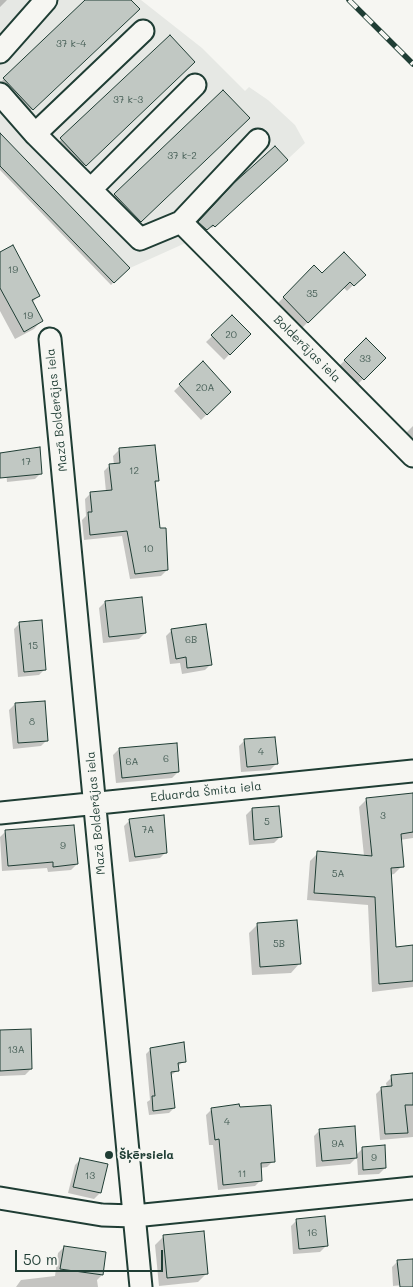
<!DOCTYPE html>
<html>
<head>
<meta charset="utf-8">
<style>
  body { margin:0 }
  #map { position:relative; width:413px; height:1287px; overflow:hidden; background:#f6f6f2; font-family:Mali,sans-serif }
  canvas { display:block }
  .scale { position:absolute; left:15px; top:1250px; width:148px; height:22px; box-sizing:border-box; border:2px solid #1f3d34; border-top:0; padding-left:6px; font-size:15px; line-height:18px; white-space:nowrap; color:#1f3d34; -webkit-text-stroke:4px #f6f6f2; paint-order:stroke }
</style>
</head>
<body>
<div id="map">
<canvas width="413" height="1287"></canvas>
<div class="scale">50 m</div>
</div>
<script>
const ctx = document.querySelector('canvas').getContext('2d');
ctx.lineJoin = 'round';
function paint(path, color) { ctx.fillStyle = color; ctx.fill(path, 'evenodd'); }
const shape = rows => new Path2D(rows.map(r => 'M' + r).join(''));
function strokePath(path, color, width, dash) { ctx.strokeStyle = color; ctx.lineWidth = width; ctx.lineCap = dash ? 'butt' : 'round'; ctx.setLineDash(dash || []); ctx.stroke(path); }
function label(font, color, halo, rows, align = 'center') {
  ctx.font = font + ' Mali,sans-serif'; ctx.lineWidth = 5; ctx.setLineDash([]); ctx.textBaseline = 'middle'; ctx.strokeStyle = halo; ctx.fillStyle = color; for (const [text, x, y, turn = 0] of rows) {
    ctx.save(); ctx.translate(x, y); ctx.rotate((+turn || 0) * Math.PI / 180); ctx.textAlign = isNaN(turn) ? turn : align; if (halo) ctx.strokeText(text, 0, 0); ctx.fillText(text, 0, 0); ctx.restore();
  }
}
paint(shape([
  [0,0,141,0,202,48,245,91,249,87,268,100,295,125,305,143,215,227,213,225,190,241,130,268,114,283,0,166]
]), '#e6e8e4');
paint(shape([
  [0,0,7,0,0,7],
  [87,0,129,0,138,9,29,112,1,82],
  [170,37,194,62,82,167,59,142],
  [223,92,248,118,137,224,112,198],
  [0,135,128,268,111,285,0,170],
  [286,160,212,228,210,226,204,232,197,225,235,184],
  [0,254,39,295,32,303,41,321,34,329,15,339,0,311],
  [314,267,322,275,364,275,347,291,343,287,302,328,278,303],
  [232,317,249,334,224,360,206,342],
  [366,340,384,358,357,385,339,366],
  [203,363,230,392,201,420,174,391],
  [413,426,413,441,405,434],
  [119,450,158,481,154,484,159,530,167,570,161,576,130,579,122,536,84,540,82,520,86,516,85,499,91,493,106,492,104,471,110,465,114,465,113,456],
  [5,458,41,473,35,479,7,482],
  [105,602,145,633,139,639,103,643,99,608],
  [20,623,45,669,39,675,18,677,14,629],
  [172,630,211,664,205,670,182,674,180,663,170,664,166,636],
  [15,704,47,740,41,746,13,749,9,710],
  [245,740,276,764,270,770,241,772,239,746],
  [119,749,178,772,172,778,116,783,113,755],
  [413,794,413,838,400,840,402,866,394,874,390,875,395,949,413,947,413,987,372,992,368,905,307,900,310,861,318,853,364,856,359,807,367,799],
  [252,809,280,837,274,843,249,845,246,815],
  [130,820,166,852,160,858,129,862,124,826],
  [5,832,77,864,71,870,48,872,47,868,2,871,0,837],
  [258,924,299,964,291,973,252,975,249,933],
  [0,1031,31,1069,25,1075,0,1076],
  [151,1049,184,1061,177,1067,177,1071,170,1076,174,1108,169,1113,149,1115,147,1102,150,1100,146,1054],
  [413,1075,413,1137,380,1140,376,1094,382,1088,387,1088,386,1083,392,1077],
  [212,1109,273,1161,267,1167,260,1168,261,1180,255,1186,218,1190,213,1145,209,1145,206,1115],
  [320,1130,356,1155,363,1148,385,1168,379,1174,358,1175,357,1157,350,1164,316,1167,314,1136],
  [81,1159,100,1193,94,1199,68,1193,75,1165],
  [297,1220,326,1246,320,1252,293,1254,291,1226],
  [164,1236,207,1273,198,1282,159,1286,155,1245],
  [64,1247,102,1275,97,1280,98,1287,16,1287,21,1280,55,1276,58,1253],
  [413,1260,413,1284,393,1286,392,1267,398,1261]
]), '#0003');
const building = shape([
  [85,0,131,0,140,9,33,110,3,78,85,0],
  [170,35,195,62,86,166,60,138,170,35],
  [223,90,250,118,141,222,114,194,223,90],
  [0,133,130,268,114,283,0,166,0,133],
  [275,146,288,160,215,227,213,225,207,230,198,222,234,183,275,146],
  [13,245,40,296,32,300,43,321,24,332,0,288,0,252,13,245],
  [344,252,366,275,354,286,350,282,308,323,283,297,314,265,322,273,344,252],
  [232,315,251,334,230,355,211,335,232,315],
  [366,338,386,358,364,380,344,360,366,338],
  [203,361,231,392,207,415,179,384,203,361],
  [155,445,159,481,155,481,160,528,166,528,168,570,135,574,127,531,90,535,88,512,92,512,90,492,112,490,109,464,120,463,119,448,155,445],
  [40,447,42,474,0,478,0,453,40,447],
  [142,597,146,633,109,637,105,601,142,597],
  [42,620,46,670,24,672,19,622,42,620],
  [206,624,212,665,187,668,186,657,176,659,171,629,206,624],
  [45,701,48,741,18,743,15,703,45,701],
  [275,737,278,764,247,767,244,739,275,737],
  [177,743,179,772,122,778,119,748,177,743],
  [413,793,413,832,401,834,404,867,391,868,396,947,413,945,413,981,379,984,375,897,314,893,317,851,372,856,366,798,413,793],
  [279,806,282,837,254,840,252,808,279,806],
  [164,815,167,853,135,857,129,819,164,815],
  [74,825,78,864,53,867,53,862,8,866,5,830,74,825],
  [297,920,301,964,260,967,257,923,297,920],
  [31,1029,32,1069,0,1071,0,1030,31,1029],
  [184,1042,186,1062,178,1063,179,1071,171,1072,175,1108,153,1111,152,1096,155,1096,150,1048,184,1042],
  [413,1073,413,1105,405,1105,408,1133,385,1134,381,1087,392,1086,391,1075,413,1073],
  [239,1104,240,1107,271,1105,275,1162,261,1163,262,1181,223,1185,219,1139,215,1140,211,1108,239,1104],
  [355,1126,357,1158,322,1161,319,1129,355,1126],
  [385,1145,386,1168,363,1170,362,1147,385,1145],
  [80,1158,108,1164,101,1193,73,1187,80,1158],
  [325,1216,328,1246,299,1249,296,1219,325,1216],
  [204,1231,208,1274,167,1278,163,1235,204,1231],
  [64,1246,106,1252,103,1275,60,1269,64,1246],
  [413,1259,413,1287,400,1287,397,1260,413,1259]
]);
paint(building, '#c1c8c3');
strokePath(building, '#1f3d34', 1);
const minor = shape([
  [0,52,46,0],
  [0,94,35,134,140,239,181,222,413,456],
  [35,134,143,31],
  [91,189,195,85],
  [181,222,258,140],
  [50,339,141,1287],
  [0,813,413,771],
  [0,1198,102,1215,134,1216,413,1188]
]);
strokePath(minor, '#1f3d34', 25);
strokePath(minor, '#f6f6f2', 21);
const rail = shape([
  [349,0,413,64]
]);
strokePath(rail, '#1f3d34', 5.5);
strokePath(rail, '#f6f6f2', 4, [11]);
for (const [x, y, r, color] of [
  [109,1155,5,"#1f3d34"]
]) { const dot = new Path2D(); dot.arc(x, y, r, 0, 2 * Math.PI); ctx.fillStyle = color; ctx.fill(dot); strokePath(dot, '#f6f6f2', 2); }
label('10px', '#486058', null, [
  ["37 k-4",71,44],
  ["37 k-3",128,100],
  ["37 k-2",182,156],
  ["19",13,270],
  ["35",312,294],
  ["19",28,316],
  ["20",231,335],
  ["33",365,359],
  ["20A",205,388],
  ["17",26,462],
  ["12",134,471],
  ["10",148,549],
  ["6B",191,640],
  ["15",33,646],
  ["8",32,722],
  ["4",261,752],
  ["6",166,759],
  ["6A",132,762],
  ["3",383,816],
  ["5",267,822],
  ["7A",148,830],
  ["9",63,846],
  ["5A",338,874],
  ["5B",279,944],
  ["13A",16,1050],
  ["4",227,1122],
  ["9A",338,1144],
  ["9",374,1158],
  ["11",242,1174],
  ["13",90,1176],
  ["16",312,1233]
]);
label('12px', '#1f3d34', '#f6f6f2', [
  ["Bolderājas iela",307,349,45],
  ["Mazā Bolderājas iela",57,410,-96],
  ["Eduarda Šmita iela",206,792,-6],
  ["Mazā Bolderājas iela",96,813,-95]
]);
label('bold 12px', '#1f3d34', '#f6f6f2', [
  ["Šķērsiela",119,1155]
], 'left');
</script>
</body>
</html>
